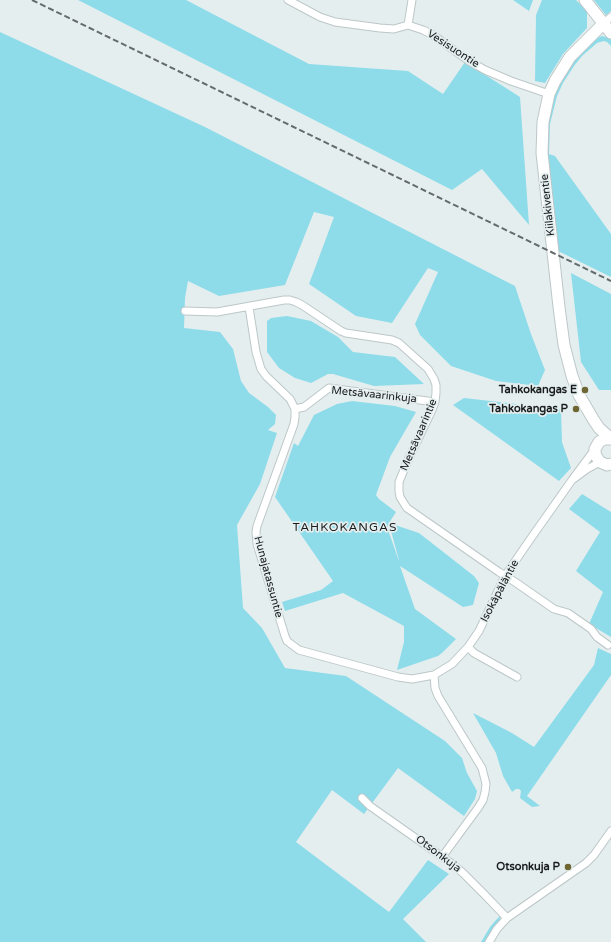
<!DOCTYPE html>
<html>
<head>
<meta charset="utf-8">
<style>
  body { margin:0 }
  canvas { display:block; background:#e4eeef }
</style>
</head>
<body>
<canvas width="611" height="942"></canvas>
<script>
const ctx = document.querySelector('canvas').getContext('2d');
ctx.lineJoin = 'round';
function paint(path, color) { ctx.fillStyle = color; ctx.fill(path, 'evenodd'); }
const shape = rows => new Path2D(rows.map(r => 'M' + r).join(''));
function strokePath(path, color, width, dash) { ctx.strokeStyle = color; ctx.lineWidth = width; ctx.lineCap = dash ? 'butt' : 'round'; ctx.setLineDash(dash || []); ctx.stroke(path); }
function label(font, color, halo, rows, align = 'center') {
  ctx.font = font + ' "Varela Round",sans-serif'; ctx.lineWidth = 3.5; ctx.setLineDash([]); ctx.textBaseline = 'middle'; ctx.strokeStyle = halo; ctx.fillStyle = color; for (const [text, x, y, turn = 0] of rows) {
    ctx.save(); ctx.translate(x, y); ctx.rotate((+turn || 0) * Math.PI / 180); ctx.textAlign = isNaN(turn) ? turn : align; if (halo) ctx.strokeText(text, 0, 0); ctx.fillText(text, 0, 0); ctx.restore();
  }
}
paint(shape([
  [78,0,186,0,309,64,408,71,443,94,465,62,520,97,529,225,482,169,452,190],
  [513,0,533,0,529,11],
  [542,0,576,0,587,11,587,28,563,54,545,83,535,81,536,15],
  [594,0,611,0,611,11,606,15],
  [0,32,205,127,515,286,531,334,545,370,538,386,496,381,451,366,420,335,415,324,438,272,428,268,392,323,356,316,309,284,334,217,314,212,285,285,219,296,188,281,185,298,184,328,220,332,233,349,241,381,249,393,268,407,276,415,275,424,268,430,277,433,260,484,237,525,243,608,262,628,285,668,346,676,445,741,462,758,467,773,477,791,475,799,464,816,398,768,364,814,332,790,296,842,389,912,428,860,449,874,403,919,426,942,0,942],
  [602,36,606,37,611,39,611,46,607,42,604,41,597,43,582,56,574,66,563,83,557,96,550,124,549,154,555,156,611,234,611,277,556,250,546,152,547,123,554,95,559,82,573,60,597,38],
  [571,273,611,294,611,390,599,390,581,362],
  [287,316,311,321,338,337,353,352,395,357,424,384,374,386,333,374,328,374,311,383,295,378,279,368,267,352,267,321,271,318],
  [464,398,561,409,562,442,571,468,559,481,453,405],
  [352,401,395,406,416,412,390,457,376,495,379,499,396,512,389,523,419,533,474,576,479,583,473,605,463,607,400,566,415,609,456,639,443,652,438,656,397,670,404,642,404,626,343,593,285,611,282,602,321,590,333,581,275,497,294,443,298,446,314,415,337,404],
  [389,524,399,560,399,561,387,527],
  [582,494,611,512,611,637,589,624,603,592,576,571,600,532,569,509],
  [598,648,611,654,611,675,527,796,540,806,532,807,520,798,521,791,519,789,516,789,512,792,503,776,496,753,473,713,512,733,534,747,594,665],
  [500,916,500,921,486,942,481,942,490,927,496,920]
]), '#8edce9');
const street = shape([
  [288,0,320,17,335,22,380,28,394,29,408,25,423,30,433,35,469,61,485,70,511,81,549,94],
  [603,24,611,17],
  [408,25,412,0],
  [249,307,256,352,261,369,266,376,290,399,295,409,295,417,294,424,257,526,256,532,257,544,285,636,287,641,299,650,398,677,412,679,434,675,452,664,468,647,479,631,505,576,529,541,572,480],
  [185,311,217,312,284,300,290,300,296,302,302,305,341,331,346,333,392,340,399,343,428,369,434,379,436,385,436,393,435,402,432,410,408,460,399,482,399,491,400,497,405,505,407,508,499,572,515,582,554,609,568,613,591,629,597,637,608,645],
  [295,409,304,407,329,388,435,402],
  [595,449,572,480,587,469,600,462],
  [468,647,474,653,517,677],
  [434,675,435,688,438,696,482,768,486,784,485,792,483,800,478,808,442,857],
  [362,798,370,806,451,863,463,873,484,894,507,918],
  [489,942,497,929,507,918,586,863,594,855,611,831]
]);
const secondary = shape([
  [585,0,611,33],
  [603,24,570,57,555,81,549,94,543,122,542,153,559,307,564,345,572,376,579,395,593,419,599,428,610,438],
  [611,439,604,439,599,442,595,449,595,452,596,456,600,462,607,465,611,464]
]);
strokePath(street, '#bdc7c8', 9);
strokePath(secondary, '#bdc7c8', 13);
strokePath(street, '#fff', 7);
strokePath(secondary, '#fff', 11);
strokePath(shape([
  [32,0,611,281]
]), '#656b6c', 2, [6, 3]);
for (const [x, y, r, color] of [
  [585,390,4,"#6d6532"],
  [576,409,4,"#6d6532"],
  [568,867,4,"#6d6532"]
]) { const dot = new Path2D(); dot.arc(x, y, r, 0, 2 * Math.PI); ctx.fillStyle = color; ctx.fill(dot); strokePath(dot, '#e4eeef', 1.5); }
label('11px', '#191c1d', '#e4eeef', [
  ["Vesisuontie",453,49,33],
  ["Kiilakiventie",548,205,-96],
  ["Metsävaarinkuja",374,395,6],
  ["Metsävaarintie",419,435,-67],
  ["Hunajatassuntie",268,577,75],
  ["Isokäpäläntie",500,591,-62],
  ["Otsonkuja",438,854,37]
]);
label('bold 11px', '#191c1d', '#e4eeef', [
  ["Tahkokangas E",577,390],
  ["Tahkokangas P",568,409],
  ["Otsonkuja P",560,867]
], 'right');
ctx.letterSpacing = '1px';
label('12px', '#191c1d', '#e4eeef', [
  ["TAHKOKANGAS",345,528]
]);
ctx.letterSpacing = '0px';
</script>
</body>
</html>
